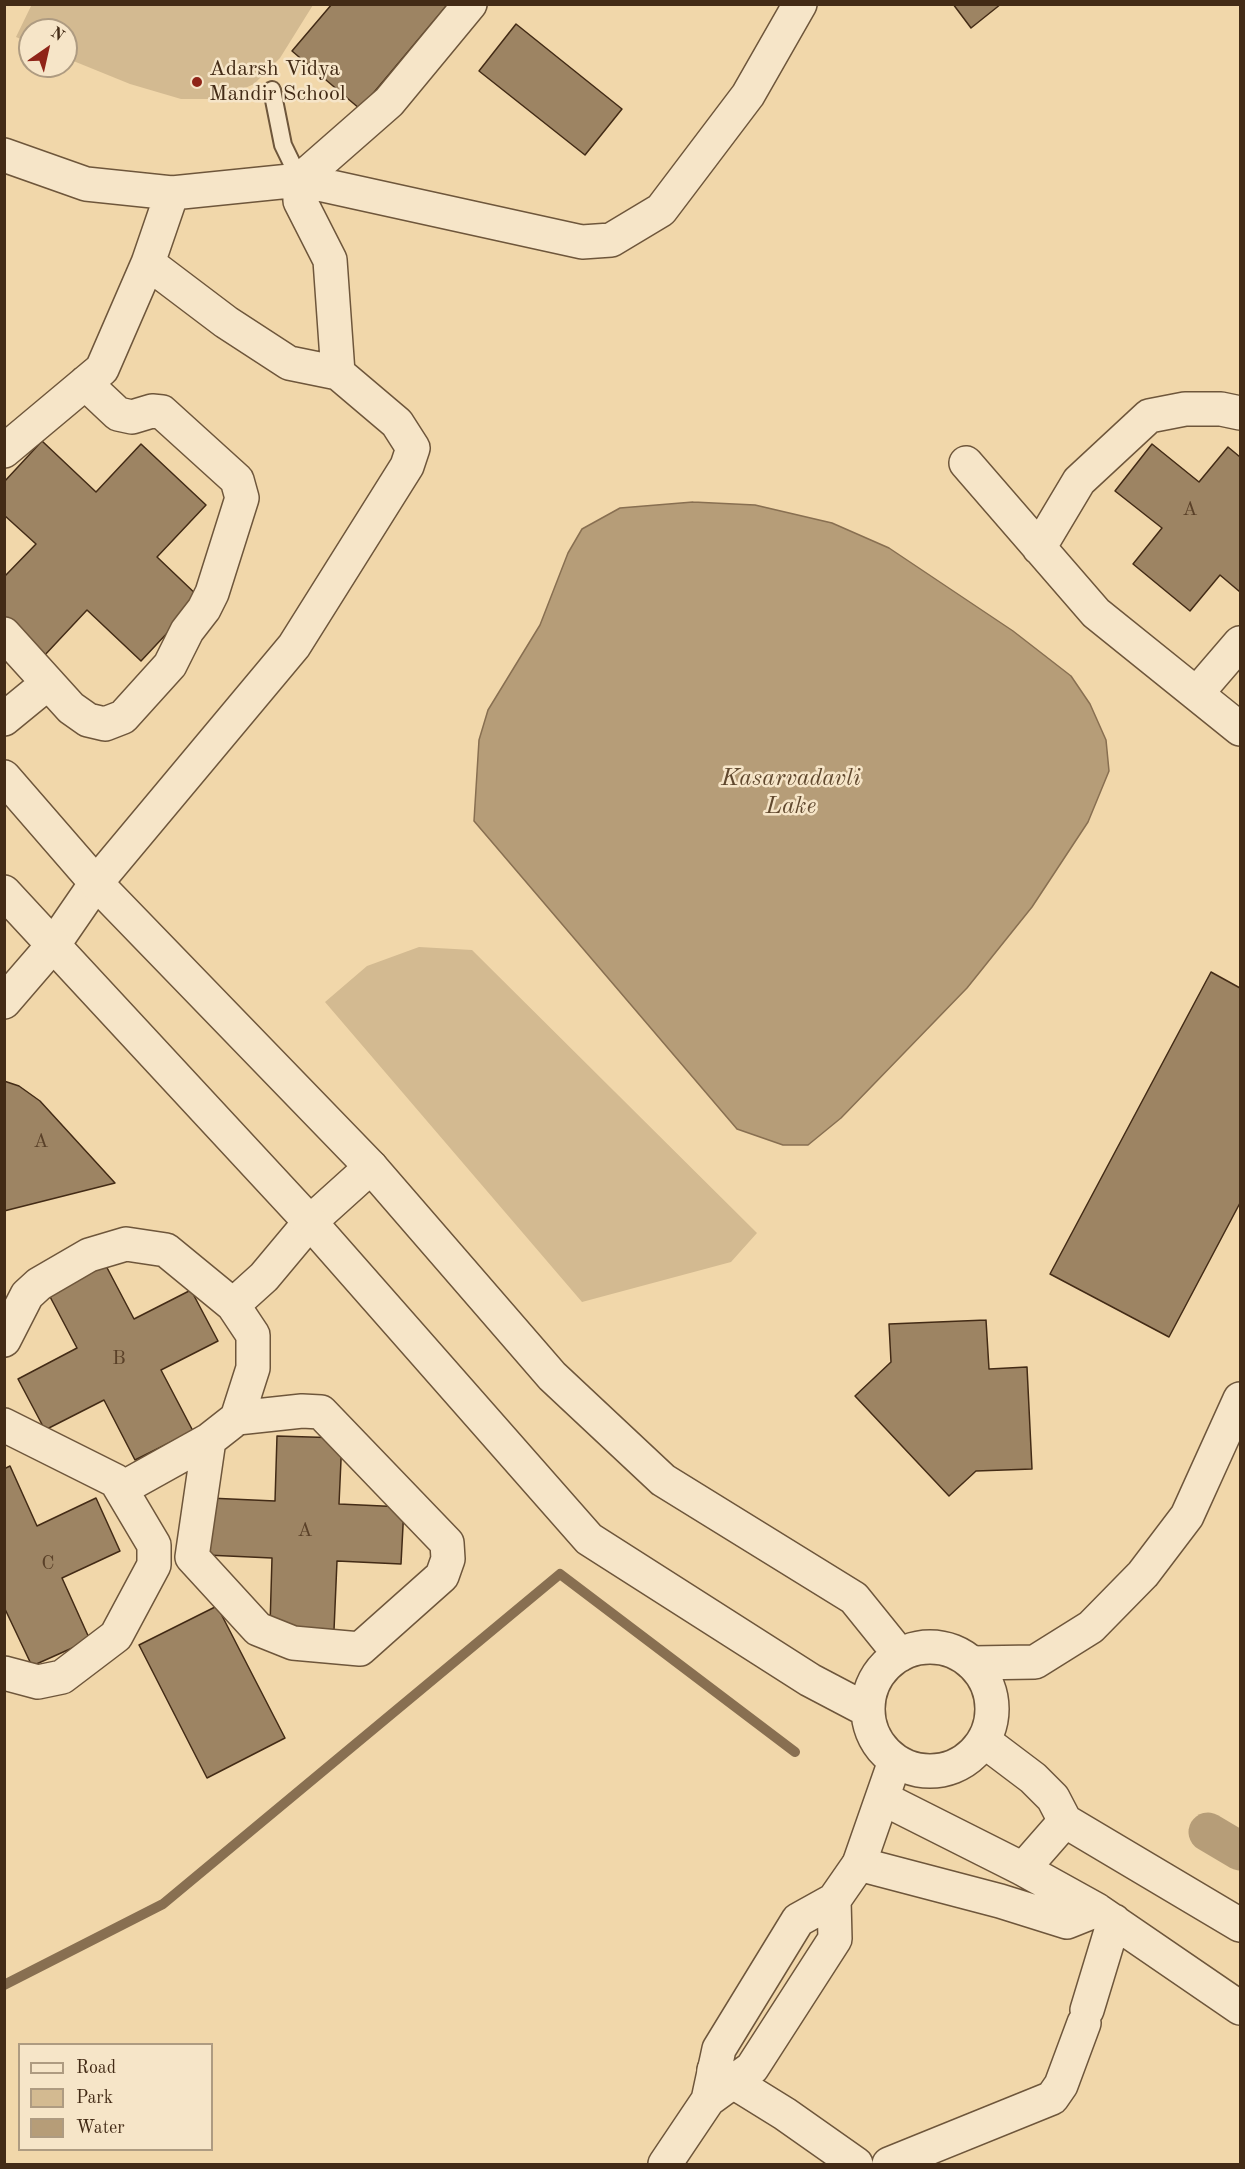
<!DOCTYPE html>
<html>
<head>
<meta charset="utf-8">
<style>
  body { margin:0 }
  #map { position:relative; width:1245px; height:2169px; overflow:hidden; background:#f1d7aa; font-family:"Old Standard TT",serif }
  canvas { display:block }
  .frame { position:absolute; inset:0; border:6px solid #432b16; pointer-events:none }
  .legend { position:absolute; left:18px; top:2043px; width:195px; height:108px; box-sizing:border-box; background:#f6e5c8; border:2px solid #ae9b81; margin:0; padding:8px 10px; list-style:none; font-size:18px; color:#432b16 }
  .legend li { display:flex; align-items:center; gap:12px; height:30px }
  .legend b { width:30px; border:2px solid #ae9b81 }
  .north { position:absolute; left:18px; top:18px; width:60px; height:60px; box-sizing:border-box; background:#f6e5c8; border:2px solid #ae9b81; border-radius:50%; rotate:34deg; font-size:16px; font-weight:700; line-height:24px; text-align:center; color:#432b16 }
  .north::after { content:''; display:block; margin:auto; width:21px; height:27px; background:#8f2418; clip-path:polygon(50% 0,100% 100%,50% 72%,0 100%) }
</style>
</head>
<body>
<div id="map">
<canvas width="1245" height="2169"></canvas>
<div class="frame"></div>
<ul class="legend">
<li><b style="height:8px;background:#f6e5c8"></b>Road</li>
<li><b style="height:16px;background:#d3ba91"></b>Park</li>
<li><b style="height:16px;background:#b69d78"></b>Water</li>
</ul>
<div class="north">N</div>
</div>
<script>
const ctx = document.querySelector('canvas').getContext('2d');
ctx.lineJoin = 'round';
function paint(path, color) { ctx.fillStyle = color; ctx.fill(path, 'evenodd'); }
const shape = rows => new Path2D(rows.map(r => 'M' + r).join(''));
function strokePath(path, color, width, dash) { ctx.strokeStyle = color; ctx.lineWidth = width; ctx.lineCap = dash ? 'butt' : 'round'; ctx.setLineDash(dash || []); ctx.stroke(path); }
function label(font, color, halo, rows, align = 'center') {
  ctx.font = font + ' "Old Standard TT",serif'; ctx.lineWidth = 5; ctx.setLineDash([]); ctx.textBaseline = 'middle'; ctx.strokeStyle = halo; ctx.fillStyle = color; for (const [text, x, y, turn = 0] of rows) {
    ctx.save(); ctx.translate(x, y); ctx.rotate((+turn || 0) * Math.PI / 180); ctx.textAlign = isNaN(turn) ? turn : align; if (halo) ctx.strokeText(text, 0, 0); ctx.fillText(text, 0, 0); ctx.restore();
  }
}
paint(shape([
  [32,4,313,4,313,5,280,58,254,84,221,99,181,99,130,84,66,58,66,30,30,30,30,43,16,37],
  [419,947,472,950,757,1233,731,1262,582,1302,325,1002,367,966]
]), '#d3ba91');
const water = shape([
  [693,502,755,505,832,523,889,548,1013,631,1071,676,1090,704,1106,740,1109,771,1088,822,1032,907,967,988,841,1118,808,1145,783,1145,737,1129,474,821,479,740,488,710,540,625,568,553,582,529,620,508,693,502]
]);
paint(water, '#b69d78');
strokePath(water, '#886f51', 1.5);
strokePath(shape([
  [4,1985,163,1904,560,1574,795,1752]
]), '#886f51', 10);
strokePath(shape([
  [1208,1832,1240,1851]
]), '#b69d78', 39);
const building = shape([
  [332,4,448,4,360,109,292,51,332,4],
  [953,4,1001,4,971,28,953,4],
  [516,24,622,109,585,155,479,71,516,24],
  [42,441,96,492,141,444,206,505,157,557,200,598,141,661,87,610,43,657,4,622,4,577,36,544,4,515,4,482,42,441],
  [1152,444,1199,482,1228,447,1240,457,1240,592,1220,575,1190,611,1133,564,1162,528,1115,491,1152,444],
  [1211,972,1240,988,1240,1203,1169,1337,1050,1274,1211,972],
  [4,1081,19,1086,40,1101,115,1183,4,1211,4,1081],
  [104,1262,134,1319,191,1290,218,1341,161,1370,193,1431,135,1460,104,1400,45,1430,18,1379,77,1348,47,1291,104,1262],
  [986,1320,989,1369,1027,1367,1032,1469,976,1471,949,1496,855,1396,891,1362,889,1324,986,1320],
  [277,1436,342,1438,339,1504,404,1507,401,1564,337,1561,334,1630,270,1626,272,1558,206,1555,209,1498,275,1501,277,1436],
  [10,1466,37,1526,96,1498,120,1551,62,1578,90,1640,32,1666,4,1607,4,1469,10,1466],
  [217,1606,285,1738,207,1778,139,1645,217,1606]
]);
paint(building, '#9d8463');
strokePath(building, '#432b16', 1.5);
const service = shape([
  [272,90,283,145,300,180]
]);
const minor = shape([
  [4,155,86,184,172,193,300,180,582,242,611,240,661,210,748,95,800,4],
  [338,373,330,260,300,201,300,180,389,102,470,4],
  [4,451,102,369,148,263,172,193],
  [966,463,1096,613,1240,729],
  [1039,548,1079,481,1149,416,1185,409,1221,409,1240,413],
  [4,634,71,708,88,720,105,724,123,717,170,665,187,631,204,609,212,593,242,498,237,480,162,412,152,411,132,417,118,414,85,383],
  [1197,693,1240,643],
  [4,719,48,683],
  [4,1002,54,944,96,883,294,646,407,466,413,448,397,423,338,373,289,363,226,322,148,263],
  [233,1305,264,1277,310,1222,371,1167],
  [4,1340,27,1295,39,1284,89,1255,126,1244,166,1250,233,1305,253,1335,253,1368,237,1418],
  [4,1425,116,1481,154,1545,154,1565,116,1636,62,1677,38,1682,4,1673],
  [121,1489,209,1440,237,1418,302,1411,321,1412,447,1543,448,1559,442,1576,360,1649,293,1643,258,1629,192,1557,209,1440],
  [972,1663,1035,1662,1091,1627,1143,1574,1187,1516,1240,1399],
  [984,1741,1033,1778,1053,1798,1065,1821,1240,1925],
  [884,1799,1023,1869,1097,1910,1240,2008],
  [859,1864,1000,1901,1067,1922,1097,1910],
  [1023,1869,1065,1821],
  [1087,2010,1114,1921],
  [714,2070,785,2114,856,2164],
  [889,2164,1052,2098,1061,2085,1084,2023]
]);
const tertiary = shape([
  [4,777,96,883,371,1167,552,1376,663,1480,854,1598,900,1655],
  [4,892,310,1222,589,1539,810,1680,867,1710],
  '868 1709a62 62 0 1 1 124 0a62 62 0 1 1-124 0Z',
  [708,2100,752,2068,835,1939,834,1900],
  [665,2164,708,2100,719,2049,798,1920,834,1900,859,1864,895,1761]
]);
strokePath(service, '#6e563b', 20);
strokePath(minor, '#6e563b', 36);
strokePath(tertiary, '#6e563b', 36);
strokePath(service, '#f6e5c8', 16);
strokePath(minor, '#f6e5c8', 33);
strokePath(tertiary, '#f6e5c8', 33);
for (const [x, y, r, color] of [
  [197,82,6,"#8f2418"]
]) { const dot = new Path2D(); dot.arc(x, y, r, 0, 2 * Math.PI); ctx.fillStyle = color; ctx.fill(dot); strokePath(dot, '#f6e5c8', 2); }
label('20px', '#5a4129', null, [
  ["A",1190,510],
  ["A",41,1142],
  ["B",119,1359],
  ["A",305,1531],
  ["C",48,1564]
]);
label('22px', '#432b16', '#f6e5c8', [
  ["Adarsh Vidya",209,69],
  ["Mandir School",209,94]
], 'left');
label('italic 24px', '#60482e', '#f6e5c8', [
  ["Kasarvadavli",791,779],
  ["Lake",791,807]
]);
</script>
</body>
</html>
